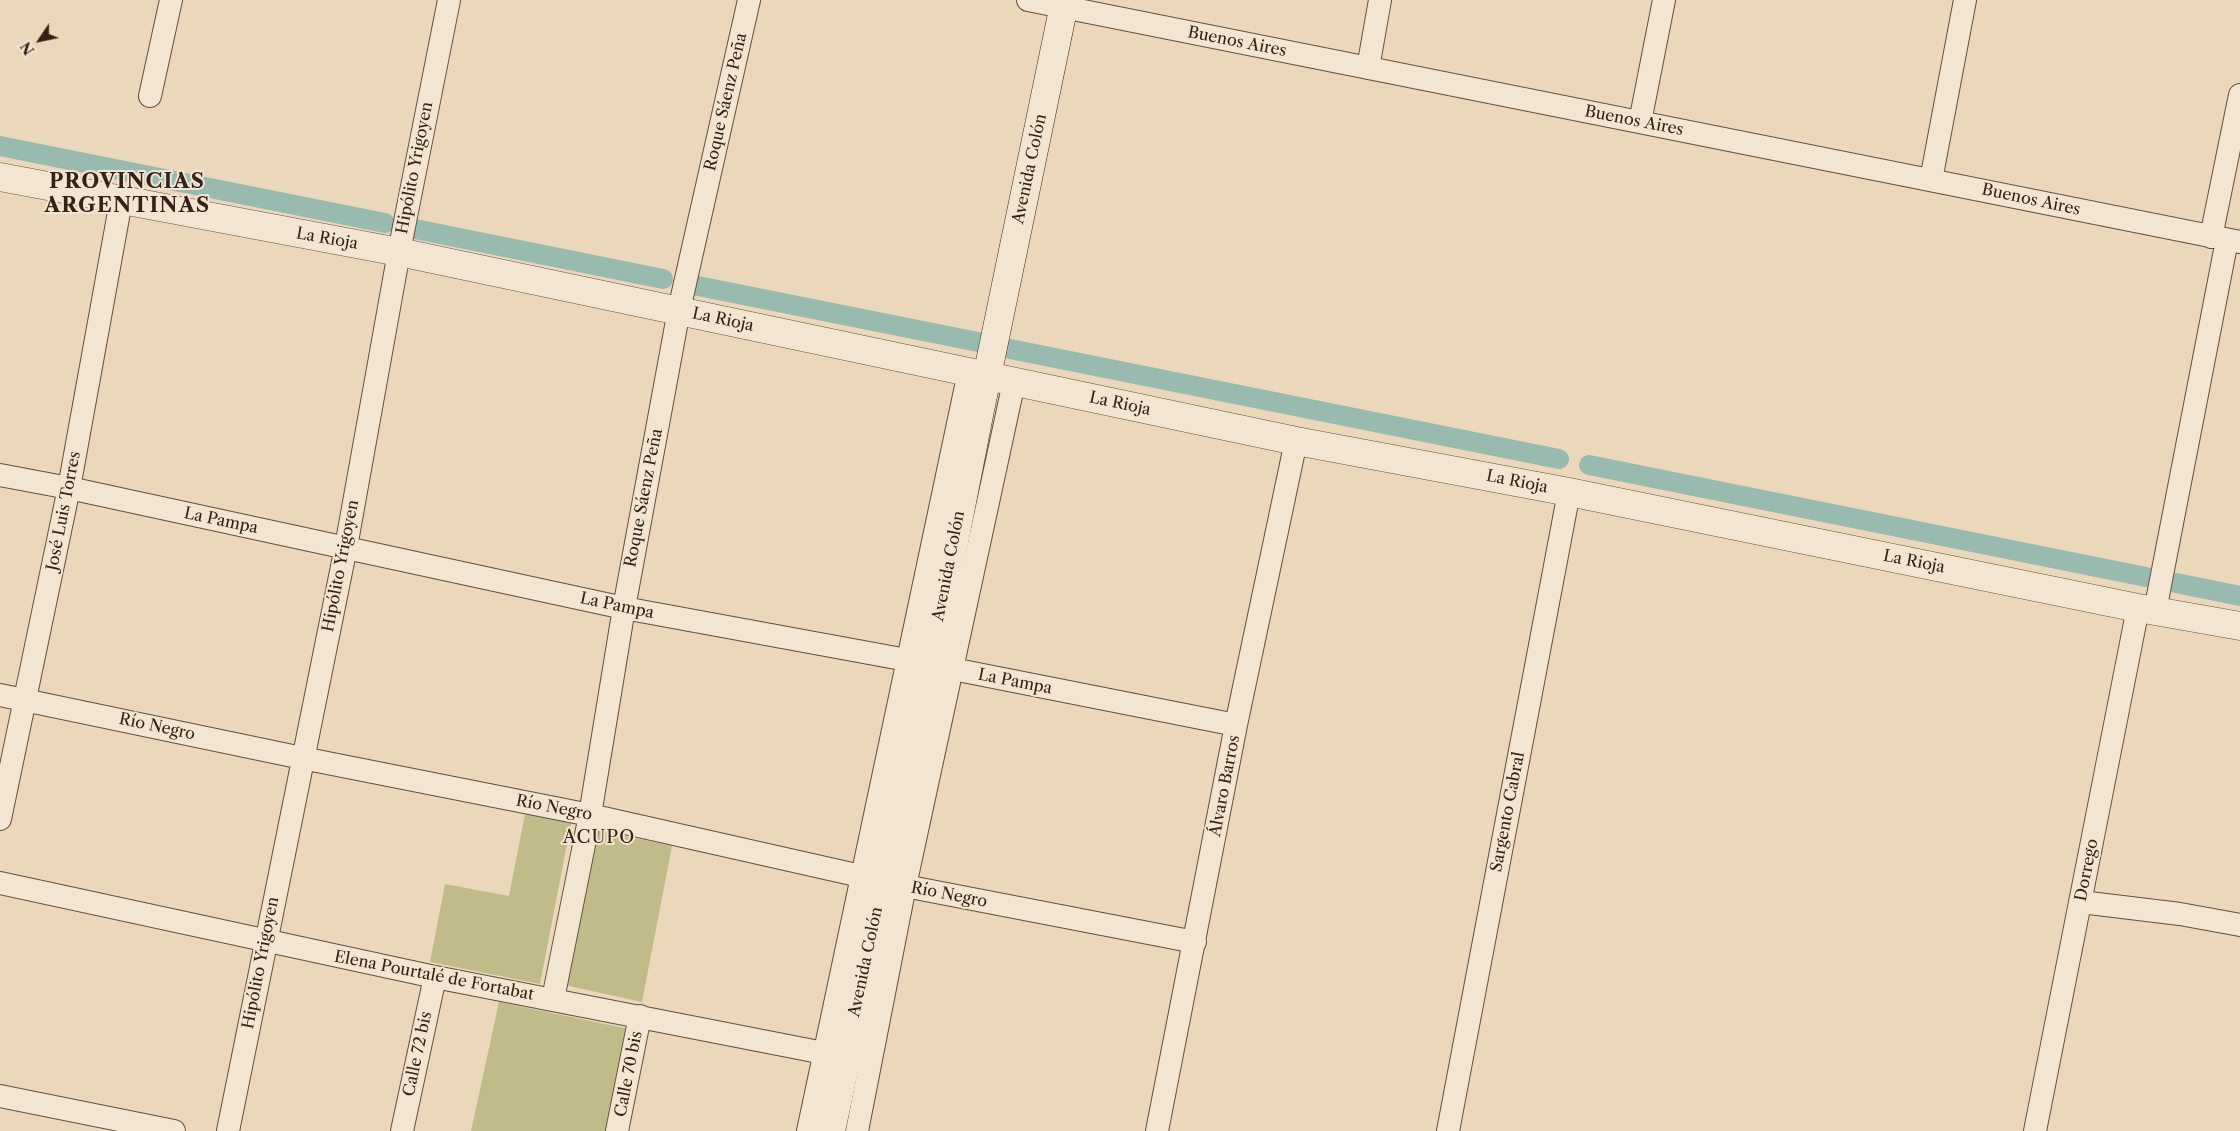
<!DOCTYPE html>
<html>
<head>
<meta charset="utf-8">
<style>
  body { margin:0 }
  #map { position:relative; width:2240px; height:1131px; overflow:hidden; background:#ebd7ba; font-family:"Libre Caslon Text",serif }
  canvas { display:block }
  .north { position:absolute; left:15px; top:15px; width:50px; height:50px; -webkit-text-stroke:4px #f2e5d2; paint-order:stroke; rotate:236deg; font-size:14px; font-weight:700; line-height:20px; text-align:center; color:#362118 }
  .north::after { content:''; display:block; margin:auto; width:18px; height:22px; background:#362118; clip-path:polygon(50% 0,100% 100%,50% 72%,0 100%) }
</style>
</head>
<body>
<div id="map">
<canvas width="2240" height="1131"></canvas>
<div class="north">N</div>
</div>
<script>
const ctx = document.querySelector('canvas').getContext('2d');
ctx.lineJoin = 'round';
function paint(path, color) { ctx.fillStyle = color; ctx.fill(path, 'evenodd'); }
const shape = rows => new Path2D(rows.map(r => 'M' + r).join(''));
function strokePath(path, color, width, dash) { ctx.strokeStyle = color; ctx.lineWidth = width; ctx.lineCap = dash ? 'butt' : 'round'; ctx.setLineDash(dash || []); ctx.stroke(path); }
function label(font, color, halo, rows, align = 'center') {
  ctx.font = font + ' "Libre Caslon Text",serif'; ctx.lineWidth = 4; ctx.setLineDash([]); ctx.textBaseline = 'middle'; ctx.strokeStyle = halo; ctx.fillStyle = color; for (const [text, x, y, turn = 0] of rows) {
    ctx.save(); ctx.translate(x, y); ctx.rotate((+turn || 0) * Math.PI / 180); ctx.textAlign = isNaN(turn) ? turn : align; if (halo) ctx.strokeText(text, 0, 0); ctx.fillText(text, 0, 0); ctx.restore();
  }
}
paint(shape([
  [525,814,571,823,540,984,430,962,445,884,509,896],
  [596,830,672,846,642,1002,564,985],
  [499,1002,629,1029,607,1131,471,1131]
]), '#c0bc8a');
strokePath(shape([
  [0,146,385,223],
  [415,229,663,279],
  [693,285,978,342],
  [1010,349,1559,459],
  [1589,465,2146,577],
  [2176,583,2240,596]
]), '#98baaf', 20);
const minor = shape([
  [1028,0,2240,242],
  [1368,68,1380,0],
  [150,96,171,0],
  [1640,122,1664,0],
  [1931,180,1965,0],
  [2211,237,2240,95],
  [0,475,69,488,624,608,907,660,1236,725],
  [2155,611,2227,240],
  [0,695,302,758,590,815,905,886,1195,942],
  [0,819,69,488,121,201],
  [0,883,435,977,870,1062],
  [2081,902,2180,914,2240,925],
  [553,999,590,815,624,608,679,310,749,0],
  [0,1096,174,1131],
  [228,1131,346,547,399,252,449,0],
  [402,1131,435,977],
  [617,1131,640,1016],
  [808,1131,969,372],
  [857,1131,905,886,1014,382],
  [1157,1131,1236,725,1296,441],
  [1448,1131,1569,492],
  [2035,1131,2138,608]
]);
const tertiary = shape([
  [0,177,399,252,1296,441,1569,492,2138,608,2240,626]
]);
const secondary = shape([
  [831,1131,930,665,979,415,1065,0]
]);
strokePath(minor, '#634e40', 24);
strokePath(tertiary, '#634e40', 29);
strokePath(secondary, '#362118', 29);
strokePath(minor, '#f2e5d2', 22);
strokePath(tertiary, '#f2e5d2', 28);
strokePath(secondary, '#f2e5d2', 28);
label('16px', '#362118', '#f2e5d2', [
  ["Buenos Aires",1237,42,11],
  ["Roque Sáenz Peña",726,102,-77],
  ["Buenos Aires",1634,121,11],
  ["Hipólito Yrigoyen",415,168,-79],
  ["Avenida Colón",1030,169,-78],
  ["Buenos Aires",2031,200,12],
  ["La Rioja",327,239,10],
  ["La Rioja",723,320,12],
  ["La Rioja",1120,404,12],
  ["La Rioja",1517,482,11],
  ["Roque Sáenz Peña",644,498,-79],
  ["José Luis Torres",64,511,-79],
  ["La Pampa",221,521,12],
  ["La Rioja",1914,562,11],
  ["Hipólito Yrigoyen",341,566,-79],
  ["Avenida Colón",949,566,-79],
  ["La Pampa",617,606,12],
  ["La Pampa",1015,682,11],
  ["Río Negro",157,727,12],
  ["Álvaro Barros",1225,786,-79],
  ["Río Negro",554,808,11],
  ["Sargento Cabral",1508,812,-79],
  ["Dorrego",2087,870,-79],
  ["Río Negro",949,895,11],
  ["Avenida Colón",866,962,-78],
  ["Hipólito Yrigoyen",261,963,-79],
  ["Elena Pourtalé de Fortabat",434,976,11],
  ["Calle 72 bis",418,1054,-78],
  ["Calle 70 bis",629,1074,-79]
]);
ctx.letterSpacing = '1px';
label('18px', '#362118', '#f2e5d2', [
  ["ACUPO",599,838]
]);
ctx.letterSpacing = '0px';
ctx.letterSpacing = '1px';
label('bold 21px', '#362118', '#f2e5d2', [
  ["PROVINCIAS",127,182],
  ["ARGENTINAS",127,206]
]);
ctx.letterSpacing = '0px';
</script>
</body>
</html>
